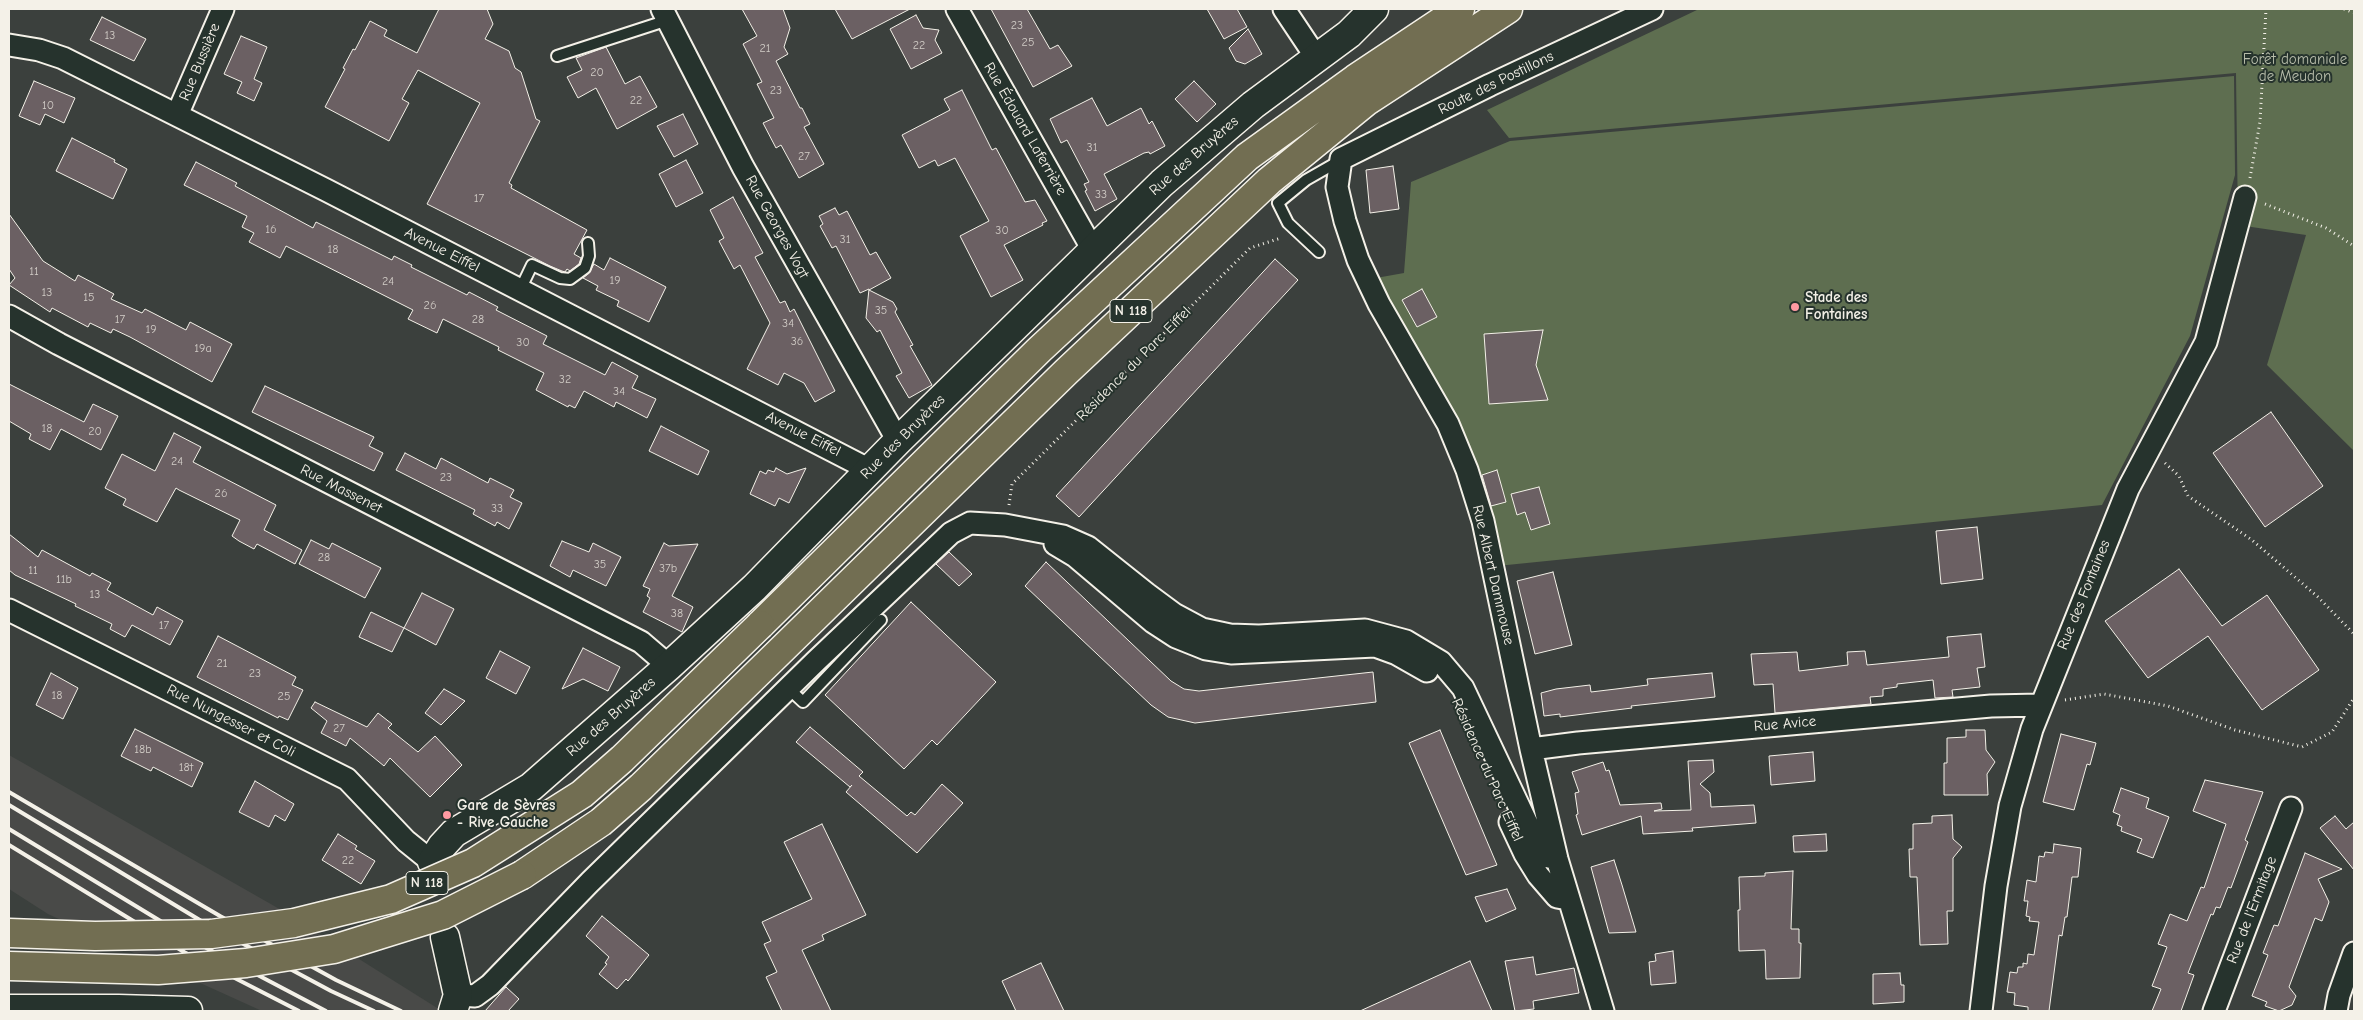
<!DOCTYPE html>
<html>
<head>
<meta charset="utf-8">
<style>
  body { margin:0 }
  #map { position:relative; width:2363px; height:1020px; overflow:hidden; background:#3b403d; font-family:"Comic Neue",sans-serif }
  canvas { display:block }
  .frame { position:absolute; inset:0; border:10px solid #f4f1e8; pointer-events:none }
</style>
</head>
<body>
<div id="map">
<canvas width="2363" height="1020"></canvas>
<div class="frame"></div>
</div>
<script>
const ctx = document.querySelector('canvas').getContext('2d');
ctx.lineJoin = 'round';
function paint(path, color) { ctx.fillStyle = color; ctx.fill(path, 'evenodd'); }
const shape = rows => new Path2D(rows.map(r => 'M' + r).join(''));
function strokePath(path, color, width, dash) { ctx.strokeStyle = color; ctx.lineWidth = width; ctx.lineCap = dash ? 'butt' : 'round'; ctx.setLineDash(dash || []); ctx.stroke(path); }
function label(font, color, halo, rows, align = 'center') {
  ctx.font = font + ' "Comic Neue",sans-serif'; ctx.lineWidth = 4; ctx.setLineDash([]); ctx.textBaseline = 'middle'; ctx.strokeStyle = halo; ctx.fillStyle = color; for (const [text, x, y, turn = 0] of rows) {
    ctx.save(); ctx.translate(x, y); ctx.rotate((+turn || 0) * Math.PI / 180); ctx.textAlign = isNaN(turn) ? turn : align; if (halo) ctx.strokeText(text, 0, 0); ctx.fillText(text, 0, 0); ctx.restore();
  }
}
paint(shape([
  [9,755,276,907,442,1011,262,1011,48,914,9,889]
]), '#494a48');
paint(shape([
  [1699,9,2354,9,2354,451,2267,365,2306,235,2238,225,2236,73,1509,138,1487,110],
  [2234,76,2235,175,2190,336,2102,505,1497,566,1376,278,1404,273,1411,182,1510,141]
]), '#5e6e50');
const building = shape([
  [439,9,487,9,493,24,485,39,509,51,515,68,521,72,536,119,540,121,509,183,512,185,511,188,587,230,574,254,581,258,579,264,570,271,567,269,565,272,562,271,550,266,427,204,480,103,418,70,402,99,409,103,389,141,325,107,345,69,343,68,353,49,355,50,370,21,387,30,384,36,417,53,439,9],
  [742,9,783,9,790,28,784,47,788,54,776,61,800,108,802,108,810,124,804,127,824,164,799,178,781,145,776,148,763,123,774,118,757,84,762,82,743,44,757,36,742,9],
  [835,9,910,9,852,39,835,9],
  [991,9,1027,9,1050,49,1058,45,1072,66,1033,87,991,9],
  [1207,9,1237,9,1247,27,1224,39,1207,9],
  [916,15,923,28,939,30,935,40,942,53,911,69,890,29,916,15],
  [102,17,146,39,134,61,90,40,102,17],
  [1248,29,1262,54,1245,64,1236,61,1229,48,1248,29],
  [241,36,267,47,254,79,262,83,254,101,237,93,242,82,224,74,241,36],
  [606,47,625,84,640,76,657,107,617,129,596,88,578,98,567,77,582,70,576,58,606,47],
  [34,81,75,98,64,123,45,114,40,125,19,116,34,81],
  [1194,81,1216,104,1197,122,1175,99,1194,81],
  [962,90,992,150,996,148,1025,202,1035,200,1047,221,1042,223,1043,225,1004,245,1023,280,991,297,960,236,989,221,955,158,938,166,935,160,919,168,902,135,950,110,944,99,962,90],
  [1092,98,1107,126,1141,108,1149,124,1152,121,1165,146,1150,154,1149,152,1144,153,1104,174,1117,199,1095,211,1085,191,1087,190,1084,184,1089,182,1067,140,1061,143,1050,119,1092,98],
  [683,114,698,144,674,157,657,126,683,114],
  [72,138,115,160,114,162,127,169,113,199,56,171,72,138],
  [686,160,703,193,676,207,659,174,686,160],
  [196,162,237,183,235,186,313,228,316,222,392,260,394,256,412,265,411,267,467,295,469,292,498,307,496,310,547,336,543,344,605,375,612,362,638,376,632,388,656,399,647,418,616,402,614,407,584,391,575,408,569,405,568,407,536,390,544,373,498,350,499,347,443,319,437,333,408,319,413,310,286,246,280,258,249,242,254,233,242,227,247,216,184,185,196,162],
  [1393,166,1399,209,1370,213,1366,170,1393,166],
  [733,197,763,253,755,257,780,303,785,301,790,312,794,309,835,391,815,402,804,383,784,373,778,385,747,369,770,323,740,265,734,269,719,241,724,238,710,210,733,197],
  [835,208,839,215,847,211,870,255,876,252,891,278,869,290,893,302,897,309,895,312,913,345,910,346,932,385,909,398,896,376,902,373,880,330,877,332,866,318,869,289,860,293,836,246,832,248,820,226,823,224,819,216,835,208],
  [9,214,43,261,75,281,78,275,114,294,111,299,142,313,145,309,186,330,190,322,232,344,212,382,130,337,113,329,111,333,90,323,88,327,52,308,50,312,9,285,15,278,9,269,9,214],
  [610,258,666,287,649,322,617,306,619,301,596,290,598,286,583,278,589,273,594,264,604,270,610,258],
  [1275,259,1298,280,1079,517,1056,496,1275,259],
  [1422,289,1437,317,1417,327,1402,300,1422,289],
  [1543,330,1536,365,1548,400,1489,404,1484,334,1543,330],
  [9,384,84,422,93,404,118,416,101,450,61,429,50,450,29,439,31,434,9,421,9,384],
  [265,386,374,437,369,446,383,453,374,471,252,412,265,386],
  [2271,412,2323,486,2265,527,2213,453,2271,412],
  [661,426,709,451,698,475,649,451,661,426],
  [174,433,201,447,193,462,276,505,264,530,302,550,295,564,257,544,254,549,239,541,232,536,240,520,179,490,176,488,157,522,123,505,126,499,105,488,122,454,155,471,174,433],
  [405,453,436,469,441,458,488,483,490,478,514,490,510,497,522,503,509,529,497,522,495,526,473,514,475,510,396,470,405,453],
  [776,468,787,474,806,468,789,503,779,498,775,506,750,494,760,471,766,474,768,470,774,472,776,468],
  [1497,470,1506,502,1491,506,1482,475,1497,470],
  [1539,487,1550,524,1531,530,1525,512,1517,515,1511,494,1539,487],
  [1977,527,1983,579,1941,584,1936,531,1977,527],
  [9,534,38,557,42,550,90,576,92,573,111,583,107,590,153,615,157,607,183,621,170,645,132,625,125,637,110,629,112,624,75,606,76,604,15,575,9,570,9,534],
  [311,540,329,549,332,543,381,568,365,598,299,564,311,540],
  [562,541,589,552,593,543,621,557,606,586,573,570,570,577,550,566,562,541],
  [664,543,669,546,698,544,672,596,693,607,682,632,643,612,650,598,647,596,650,589,643,586,664,543],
  [949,552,972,574,959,586,936,564,949,552],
  [1046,562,1171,681,1184,689,1199,691,1373,672,1376,702,1195,723,1168,717,1151,705,1025,586,1046,562],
  [2179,569,2222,626,2267,595,2319,670,2262,710,2208,636,2148,678,2105,621,2179,569],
  [1553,572,1572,645,1535,654,1517,581,1553,572],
  [422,593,454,609,436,645,404,628,392,652,359,637,371,612,404,628,422,593],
  [911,602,996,682,937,745,932,740,904,769,825,695,911,602],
  [1981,634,1985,667,1977,668,1980,687,1952,690,1953,697,1935,698,1933,680,1897,684,1897,687,1883,689,1883,696,1870,697,1871,704,1775,713,1773,684,1754,685,1751,654,1797,652,1799,671,1848,665,1847,652,1865,651,1867,665,1949,657,1947,637,1981,634],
  [218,636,296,677,292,685,303,690,288,720,279,716,278,718,197,677,218,636],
  [583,648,620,667,608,691,583,679,562,689,583,648],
  [500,651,530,667,516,694,486,678,500,651],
  [51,673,78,688,63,719,36,705,51,673],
  [1712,673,1715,697,1631,706,1632,708,1560,717,1560,714,1544,716,1541,693,1556,689,1590,685,1591,692,1616,689,1648,685,1647,679,1712,673],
  [444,689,465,701,441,725,425,713,444,689],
  [315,702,367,727,378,713,392,724,388,728,418,752,435,736,462,765,430,797,390,758,384,766,350,738,346,746,321,733,327,721,311,708,315,702],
  [810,727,863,772,859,776,907,816,911,812,915,815,942,784,963,803,917,853,846,792,852,785,850,787,796,742,810,727],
  [135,729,203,763,192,787,153,767,151,771,121,756,135,729],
  [1440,730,1497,865,1466,875,1409,743,1440,730],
  [1966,730,1985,730,1986,750,1995,762,1987,774,1988,795,1944,795,1944,763,1947,763,1947,738,1966,737,1966,730],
  [2061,734,2096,743,2090,765,2087,764,2074,810,2043,802,2061,734],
  [1813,752,1815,781,1771,785,1769,756,1813,752],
  [1713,760,1714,772,1700,784,1710,793,1711,807,1754,805,1756,823,1692,828,1693,831,1643,834,1641,816,1582,835,1576,815,1578,814,1575,793,1579,792,1572,772,1603,762,1606,771,1609,770,1620,805,1661,803,1662,809,1654,811,1691,810,1688,761,1713,760],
  [2205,780,2263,792,2245,840,2248,842,2231,888,2228,887,2220,908,2216,907,2213,915,2211,914,2188,973,2194,975,2181,1011,2152,1011,2161,989,2152,986,2167,947,2158,944,2170,914,2187,921,2201,887,2204,888,2226,824,2193,811,2205,780],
  [255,781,294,804,285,821,275,815,269,827,239,812,255,781],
  [2121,788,2149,798,2146,808,2169,817,2153,858,2137,852,2142,839,2121,831,2122,827,2117,825,2120,815,2113,812,2121,788],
  [1952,815,1953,839,1962,847,1953,858,1953,911,1947,911,1948,944,1920,945,1917,877,1910,877,1909,849,1913,849,1913,824,1932,823,1932,816,1952,815],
  [2335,816,2346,829,2354,822,2354,870,2320,828,2335,816],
  [822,824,866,915,822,935,824,940,802,950,831,1011,782,1011,766,977,777,972,764,944,771,941,762,922,812,899,784,842,822,824],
  [338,834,357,846,355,849,375,861,361,884,322,860,338,834],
  [1826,834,1827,851,1794,852,1793,836,1826,834],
  [2054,844,2081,848,2078,877,2072,877,2067,917,2065,917,2062,936,2059,935,2049,1011,2028,1011,2028,1007,2014,1005,2015,993,2007,992,2010,972,2017,973,2018,967,2023,967,2023,963,2027,964,2028,954,2034,955,2039,922,2029,921,2030,917,2026,916,2028,901,2024,901,2027,880,2036,882,2039,856,2044,857,2045,852,2053,853,2054,844],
  [2305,853,2342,869,2318,879,2329,902,2322,921,2315,918,2289,987,2296,996,2292,1005,2279,1011,2265,1006,2267,1002,2252,996,2268,955,2263,953,2274,925,2278,926,2305,853],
  [1614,860,1622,885,1636,932,1609,933,1591,867,1614,860],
  [1793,871,1791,929,1799,929,1799,943,1801,943,1800,978,1766,979,1765,950,1739,951,1738,910,1740,910,1739,877,1765,876,1765,873,1793,871],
  [1507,889,1516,909,1486,922,1475,897,1507,889],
  [602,916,649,955,628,981,626,979,617,989,599,974,607,964,605,963,609,957,586,936,602,916],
  [1673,951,1676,983,1651,985,1649,962,1656,961,1655,954,1673,951],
  [1533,957,1536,975,1574,968,1579,993,1533,1001,1534,1009,1515,1011,1505,961,1533,957],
  [1470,961,1492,1011,1360,1011,1470,961],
  [1041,963,1064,1011,1016,1011,1002,981,1041,963],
  [1900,973,1901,985,1904,985,1904,1002,1873,1004,1873,974,1900,973],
  [506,987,519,999,508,1011,485,1011,506,987]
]);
paint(building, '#6b6063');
strokePath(building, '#f4f1e8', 1);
strokePath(shape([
  [432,862,445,937]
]), '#575b57', 28, [28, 14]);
const lane = shape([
  [557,56,668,20],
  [1319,252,1288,223,1278,203,1306,180,1341,160],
  [520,290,532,265,560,278,570,279,585,268,589,256,588,243],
  [788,688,803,702,881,620]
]);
const street = shape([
  [662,9,743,167,898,441],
  [957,9,1093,250],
  [1284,9,1316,57],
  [9,45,39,50,63,58,326,190,870,470],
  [177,115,223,9],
  [9,316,59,344,641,642,669,666],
  [1055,544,1075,556,1153,622,1176,637,1206,649,1231,653,1375,646,1397,654,1427,671],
  [9,610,347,779,406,841,432,862],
  [1531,749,1578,743,1991,706,2040,705],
  [1510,822,1525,854,1538,875,1557,897,1568,899],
  [458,995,475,996,490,985,590,882,816,661,951,533,970,523,1005,525,1063,536,1088,547,1147,594,1174,614,1202,629,1230,635,1259,636,1365,630,1406,641,1441,662,1463,688,1542,855,1557,859],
  [1603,1011,1557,859,1531,749,1483,521,1467,470,1448,424,1379,304,1358,260,1345,221,1337,187,1341,159,1490,85,1652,9],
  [1981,1011,1996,886,2010,806,2032,729,2128,489,2206,342,2245,197],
  [2214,1011,2291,808],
  [2336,1011,2339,995,2354,953]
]);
const secondary = shape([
  [432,862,442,846,454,833,531,787,669,666,754,588,898,441,1162,183,1253,105,1349,34,1374,9],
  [445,937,458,995,453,1011],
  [9,1009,118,1009,188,1011]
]);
const highway = shape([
  [760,625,1039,350,1247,157,1355,79,1460,9],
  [522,875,601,822,641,787,1066,372,1269,181,1367,101,1508,9]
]);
strokePath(lane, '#f4f1e8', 14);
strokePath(street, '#f4f1e8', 25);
strokePath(secondary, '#f4f1e8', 31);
strokePath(highway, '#f4f1e8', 31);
strokePath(shape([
  [2344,9,2354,13],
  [2250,178,2260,122,2266,9],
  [2265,204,2326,228,2354,246],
  [2165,463,2179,476,2188,496,2252,540,2318,597,2354,634],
  [1009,505,1012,484,1250,248,1281,238],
  [2065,700,2104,694,2168,706,2235,730,2302,747,2332,732,2354,698]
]), '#f4f1e8', 3, [1, 4]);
strokePath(lane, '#26332d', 10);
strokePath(street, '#26332d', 21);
strokePath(secondary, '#26332d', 28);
strokePath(highway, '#726e52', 28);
strokePath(shape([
  [9,792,220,916,336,980,401,1011],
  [9,805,208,925,331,991,374,1011],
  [9,829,195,942,326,1011],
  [9,845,184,952,299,1011]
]), '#f4f1e8', 4);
const highwayBridge = shape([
  [9,933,95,936,211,934,294,923,391,899,473,863,582,794,622,759,760,625],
  [9,966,158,970,246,963,334,949,443,915,522,875]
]);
strokePath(highwayBridge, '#f4f1e8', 31, []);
strokePath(highwayBridge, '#726e52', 28);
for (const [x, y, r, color] of [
  [1795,307,5,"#ff9aa2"],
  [447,815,5,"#ff9aa2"]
]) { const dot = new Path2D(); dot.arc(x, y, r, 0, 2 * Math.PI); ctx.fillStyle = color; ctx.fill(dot); strokePath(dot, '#26332d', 2); }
label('12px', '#d2cdc7', null, [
  ["23",1017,26],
  ["13",110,36],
  ["25",1028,43],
  ["22",919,46],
  ["21",765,49],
  ["20",597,73],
  ["23",776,91],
  ["22",636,101],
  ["10",48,106],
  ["31",1092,148],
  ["27",804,157],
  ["33",1101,195],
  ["17",479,199],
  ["16",271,230],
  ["30",1002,231],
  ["31",845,240],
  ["18",333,250],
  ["11",34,272],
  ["19",615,281],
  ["24",388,282],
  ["13",47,293],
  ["15",89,298],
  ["26",430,306],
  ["35",881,311],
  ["17",120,320],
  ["28",478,320],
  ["34",788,324],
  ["19",151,330],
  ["36",797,342],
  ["30",523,343],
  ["19a",203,349],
  ["32",565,380],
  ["34",619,392],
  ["18",47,429],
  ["20",95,432],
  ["24",177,462],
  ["23",446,478],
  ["26",221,494],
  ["33",497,509],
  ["28",324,558],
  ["35",600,565],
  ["37b",668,569],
  ["11",33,571],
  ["11b",64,580],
  ["13",95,595],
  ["38",677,614],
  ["17",164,626],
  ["21",222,664],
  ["23",255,674],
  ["18",57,696],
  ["25",284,697],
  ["27",339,729],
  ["18b",143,750],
  ["18t",186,768],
  ["22",348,861]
]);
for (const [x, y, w] of [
  [1131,311,42],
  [427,883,42]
]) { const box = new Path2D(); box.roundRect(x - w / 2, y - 11.5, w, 23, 4); ctx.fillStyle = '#26332d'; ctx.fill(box); strokePath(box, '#f4f1e8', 1); }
label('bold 14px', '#f4f1e8', null, [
  ["N 118",1131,311],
  ["N 118",427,883]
]);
label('15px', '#b8bdab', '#26332d', [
  ["Forêt domaniale",2295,60],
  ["de Meudon",2295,77]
]);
label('15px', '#f4f1e8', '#26332d', [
  ["Rue Bussière",200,62,-67],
  ["Route des Postillons",1496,83,-26],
  ["Rue Édouard Laferrière",1025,129,60],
  ["Rue des Bruyères",1194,156,-41],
  ["Rue Georges Vogt",777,227,61],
  ["Avenue Eiffel",442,250,27],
  ["Résidence du Parc Eiffel",1134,364,-45],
  ["Avenue Eiffel",803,434,27],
  ["Rue des Bruyères",903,437,-45],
  ["Rue Massenet",341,489,27],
  ["Rue Albert Dammouse",1493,575,77],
  ["Rue des Fontaines",2084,595,-68],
  ["Rue des Bruyères",611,717,-41],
  ["Rue Nungesser et Coli",231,721,27],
  ["Rue Avice",1785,724,-5],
  ["Résidence du Parc Eiffel",1487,770,66],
  ["Rue de l'Ermitage",2252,910,-69]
]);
label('bold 15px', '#f4f1e8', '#26332d', [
  ["Stade des",1805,298],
  ["Fontaines",1805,315],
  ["Gare de Sèvres",457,806],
  ["- Rive Gauche",457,823]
], 'left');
</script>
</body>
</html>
